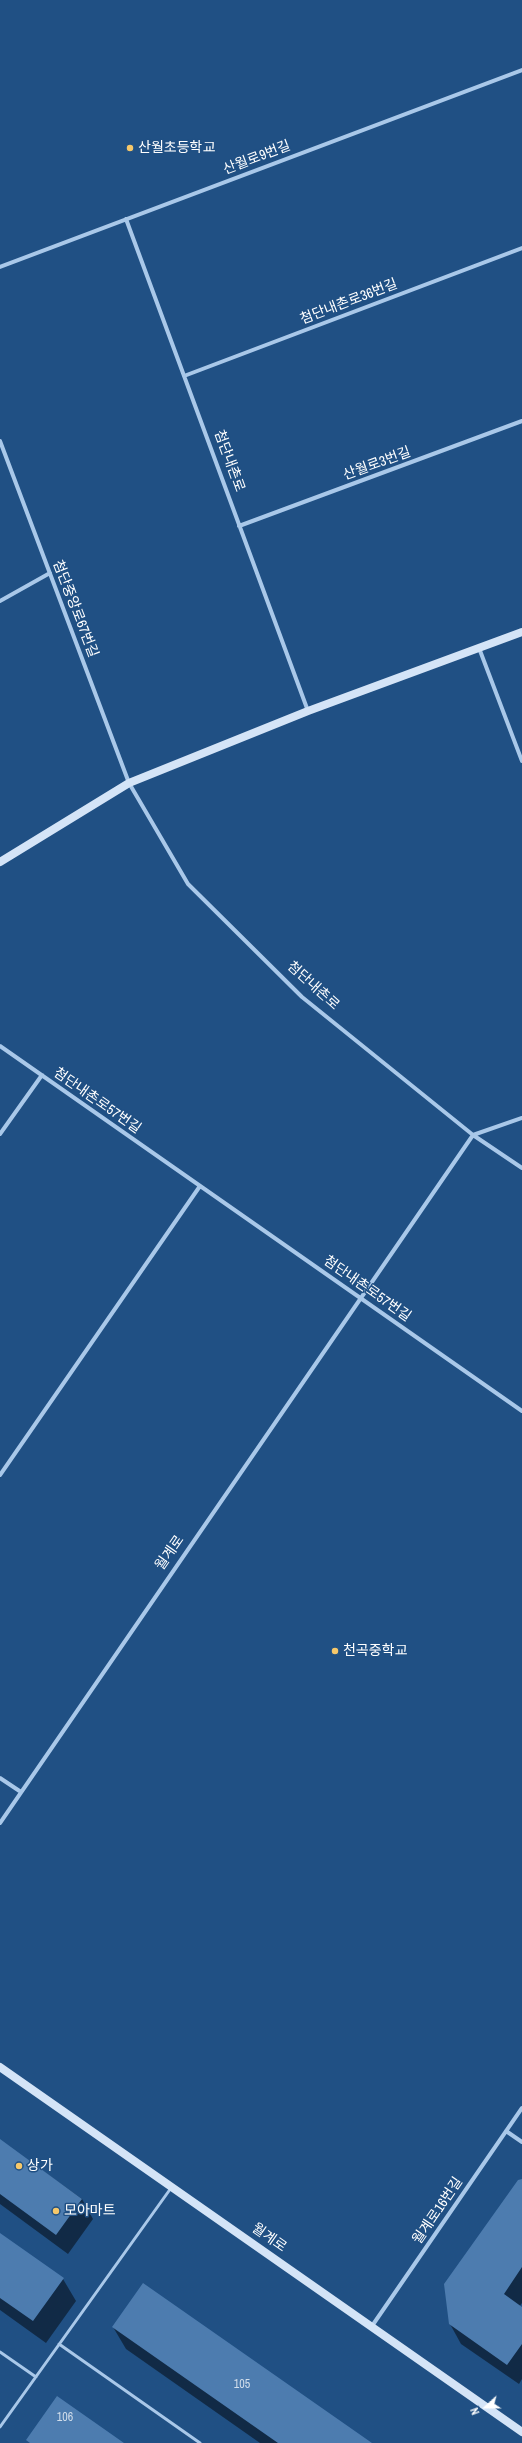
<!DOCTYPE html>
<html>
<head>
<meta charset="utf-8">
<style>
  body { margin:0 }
  #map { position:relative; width:522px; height:2443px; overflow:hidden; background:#205084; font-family:"Archivo Narrow",sans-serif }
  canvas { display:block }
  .north { position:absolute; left:466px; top:2387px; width:40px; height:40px; -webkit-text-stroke:3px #205084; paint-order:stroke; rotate:249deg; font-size:11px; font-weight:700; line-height:16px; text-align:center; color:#fff }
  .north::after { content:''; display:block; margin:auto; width:14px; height:18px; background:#fff; clip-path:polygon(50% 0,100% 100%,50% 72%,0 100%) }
</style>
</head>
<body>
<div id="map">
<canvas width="522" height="2443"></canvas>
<div class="north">N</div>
</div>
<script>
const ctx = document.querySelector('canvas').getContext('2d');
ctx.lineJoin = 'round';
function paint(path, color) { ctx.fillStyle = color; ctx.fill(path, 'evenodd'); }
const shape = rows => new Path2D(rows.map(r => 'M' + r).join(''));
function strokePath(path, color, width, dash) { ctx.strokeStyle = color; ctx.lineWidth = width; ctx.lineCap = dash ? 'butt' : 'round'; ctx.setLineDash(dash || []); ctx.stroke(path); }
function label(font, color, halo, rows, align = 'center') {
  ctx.font = font + ' "Archivo Narrow","Noto Sans KR",sans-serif'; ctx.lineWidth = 3; ctx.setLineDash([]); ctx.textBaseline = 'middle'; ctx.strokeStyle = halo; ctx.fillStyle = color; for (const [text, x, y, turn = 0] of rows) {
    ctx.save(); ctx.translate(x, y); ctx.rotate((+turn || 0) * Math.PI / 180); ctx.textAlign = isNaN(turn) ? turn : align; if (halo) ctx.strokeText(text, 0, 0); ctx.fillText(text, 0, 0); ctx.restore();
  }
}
paint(shape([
  [0,2140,82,2199,93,2219,68,2254,0,2204],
  [522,2180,522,2303,519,2307,522,2309,522,2379,519,2384,461,2344,450,2324],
  [0,2234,63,2279,76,2301,46,2343,0,2310],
  [113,2327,370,2443,260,2443,126,2349]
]), '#0007');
paint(shape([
  [0,2139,82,2199,56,2235,0,2194],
  [522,2179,522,2267,504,2294,522,2307,522,2344,507,2365,449,2324,444,2284,518,2180],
  [0,2233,64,2278,33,2321,0,2298],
  [143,2283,372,2443,278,2443,112,2327],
  [57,2396,124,2443,30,2443,26,2440]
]), '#4d7caf');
strokePath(shape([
  [59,2344,200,2443],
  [0,2352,36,2377],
  [0,2427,171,2188]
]), '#a9c8e9', 3);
strokePath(shape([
  [126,219,308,711],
  [0,267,522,70],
  [184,376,522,248],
  [0,441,129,783,188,884,302,997,473,1135,522,1168],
  [239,526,522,421],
  [0,601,50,573],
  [479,648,522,761],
  [0,1046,522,1411],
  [0,1134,42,1075],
  [0,1475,200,1186],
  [0,1778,21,1792],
  [0,1823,473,1135,522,1118],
  [506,2131,522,2142],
  [372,2326,522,2108]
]), '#a9c8e9', 4);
strokePath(shape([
  [0,862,129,783,308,711,522,632],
  [0,2067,522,2432]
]), '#d4e4f7', 8);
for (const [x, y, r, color] of [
  [130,148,4,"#f6c86a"],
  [335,1651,4,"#f6c86a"],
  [19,2166,4,"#f6c86a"],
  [56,2211,4,"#f6c86a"]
]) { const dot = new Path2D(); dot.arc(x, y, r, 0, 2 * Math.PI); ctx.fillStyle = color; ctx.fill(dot); strokePath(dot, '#205084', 1.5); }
label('12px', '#d2deeb', null, [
  ["105",242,2385],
  ["106",65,2418]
]);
label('14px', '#fff', '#205084', [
  ["산월초등학교",138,148],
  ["천곡중학교",343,1651],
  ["상가",27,2166],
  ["모아마트",64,2211]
], 'left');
label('14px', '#fff', '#205084', [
  ["산월로9번길",257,158,-21],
  ["첨단내촌로36번길",349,302,-21],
  ["첨단내촌로",229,461,70],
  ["산월로3번길",377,464,-20],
  ["첨단중앙로67번길",75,609,69],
  ["첨단내촌로",313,986,42],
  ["첨단내촌로57번길",97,1101,35],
  ["첨단내촌로57번길",367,1289,35],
  ["월계로",170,1553,-55],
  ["월계로16번길",438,2211,-56],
  ["월계로",269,2238,35]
]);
</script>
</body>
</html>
